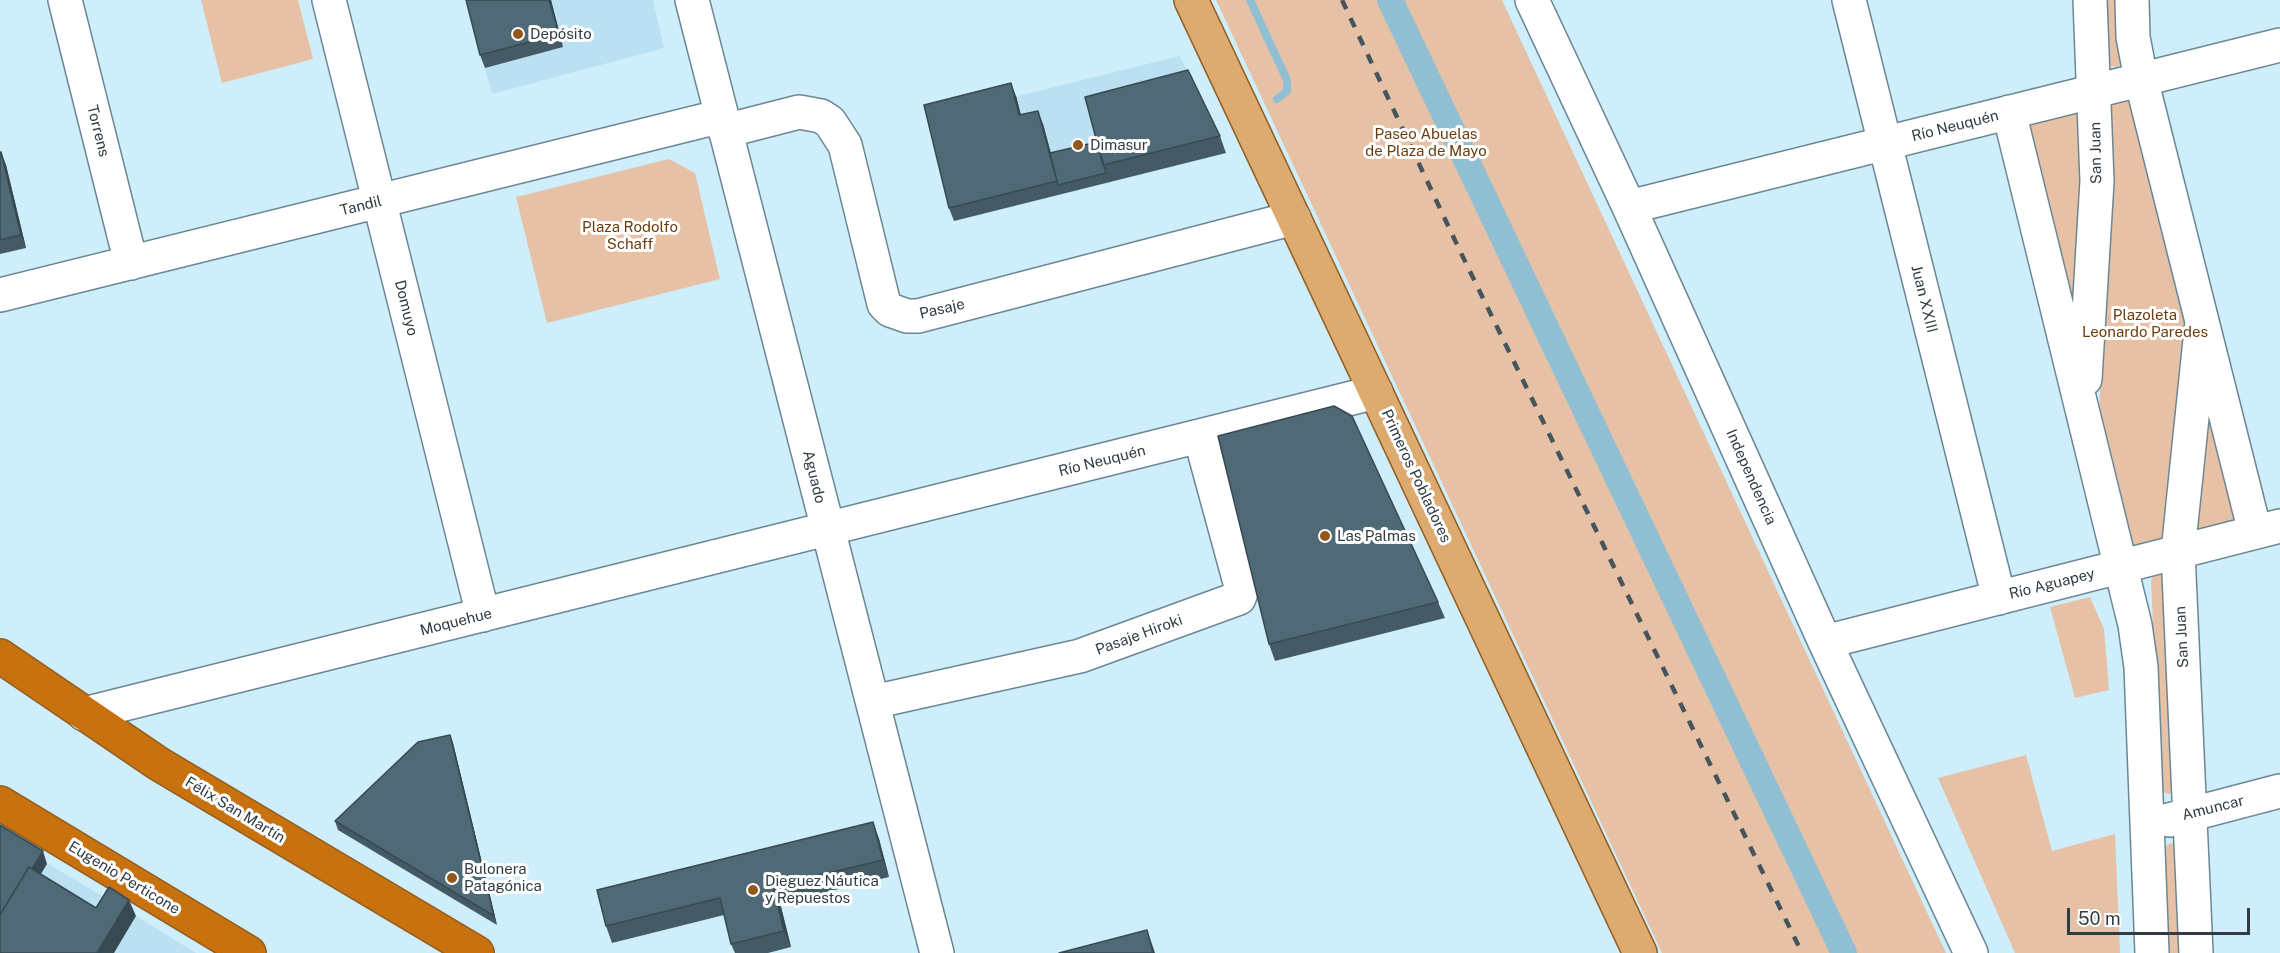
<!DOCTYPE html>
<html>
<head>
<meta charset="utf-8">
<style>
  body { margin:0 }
  #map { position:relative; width:2280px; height:953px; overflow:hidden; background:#cfeefc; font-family:"Public Sans",sans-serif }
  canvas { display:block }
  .scale { position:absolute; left:2067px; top:908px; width:183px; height:27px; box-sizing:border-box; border:3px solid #303c42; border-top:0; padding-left:8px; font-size:18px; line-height:21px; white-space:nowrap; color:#303c42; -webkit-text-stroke:4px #fff; paint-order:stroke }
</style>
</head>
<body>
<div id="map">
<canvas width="2280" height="953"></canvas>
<div class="scale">50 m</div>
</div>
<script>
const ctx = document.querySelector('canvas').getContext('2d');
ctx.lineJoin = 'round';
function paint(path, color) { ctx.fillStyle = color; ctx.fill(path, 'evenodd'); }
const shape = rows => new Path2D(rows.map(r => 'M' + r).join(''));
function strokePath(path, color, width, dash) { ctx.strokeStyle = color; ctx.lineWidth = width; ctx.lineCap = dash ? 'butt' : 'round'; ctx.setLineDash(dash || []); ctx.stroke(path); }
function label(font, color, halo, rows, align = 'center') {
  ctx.font = font + ' "Public Sans",sans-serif'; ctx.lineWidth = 6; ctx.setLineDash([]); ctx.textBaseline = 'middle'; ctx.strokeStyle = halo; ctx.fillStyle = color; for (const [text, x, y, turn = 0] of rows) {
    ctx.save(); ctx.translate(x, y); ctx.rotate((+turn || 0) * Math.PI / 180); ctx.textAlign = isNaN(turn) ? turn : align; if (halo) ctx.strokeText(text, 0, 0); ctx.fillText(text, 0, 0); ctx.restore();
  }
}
paint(shape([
  [467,0,653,0,664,48,492,94],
  [1180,56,1226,153,954,221,928,118],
  [0,835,136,916,196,953,0,953]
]), '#bae0f1');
paint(shape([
  [201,0,298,0,313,59,222,83],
  [1216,0,1502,0,1946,953,1662,953],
  [2102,0,2121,0,2122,63,2117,67,2108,65],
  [2130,98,2188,308,2163,540,2133,547,2130,545,2099,418,2111,107,2115,102],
  [2083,108,2085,166,2074,325,2023,122],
  [669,159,695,173,720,279,547,323,516,197],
  [2208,396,2241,521,2188,535],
  [2160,574,2163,574,2175,791,2169,794,2163,792,2160,787,2151,580,2153,576],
  [2090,597,2104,629,2109,690,2075,698,2050,607],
  [2026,755,2052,851,2115,834,2120,953,2015,953,1938,778],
  [2172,843,2175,843,2184,953,2167,953,2164,846]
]), '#e6c1a5');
strokePath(shape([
  [1250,0,1287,80,1287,91,1277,99]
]), '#90bfd4', 8);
strokePath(shape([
  [1390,0,1844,953]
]), '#90bfd4', 26);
const minor = shape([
  [65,0,131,263],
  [329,0,483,615],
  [692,0,937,953],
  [1532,0,1629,207,1825,642,1971,953],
  [1849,0,1999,598],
  [2132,0,2133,37,2141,79,2255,532],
  [2009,112,2135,625,2141,667,2152,953],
  [725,131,799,112,821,116,830,122,845,145,884,304,890,310,907,316,918,316,1294,218],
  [1629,207,2280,45],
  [0,295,722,116],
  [2085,379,2097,181,2090,0],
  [1825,642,2280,526],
  [873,702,1080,656,1239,598,1242,590,1200,436],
  [84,714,1376,392],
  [2169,820,2280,791],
  [2196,953,2178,552,2202,321]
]);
const major = shape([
  [1191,0,1640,953]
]);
const highway = shape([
  [0,656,159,764,477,953],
  [0,803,249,953]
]);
strokePath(minor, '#6b8793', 36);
strokePath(major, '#925e21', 36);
strokePath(highway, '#925e21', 36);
strokePath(minor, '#fff', 33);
strokePath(major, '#ddaa6f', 33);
strokePath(highway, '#c7710f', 33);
strokePath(shape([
  [1342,0,1460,251,1802,953]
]), '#46545c', 4.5, [10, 10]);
paint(shape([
  [466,0,551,0,563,47,485,68,480,55],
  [1016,96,1021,115,1043,124,1051,153,1220,136,1226,153,954,221,949,208],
  [0,152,1,152,6,165,26,248,0,254],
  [1438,602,1445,618,1275,661,1269,644],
  [450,735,453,743,497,925,338,830,335,821],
  [873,822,879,839,889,877,780,903,791,947,768,953,735,953,731,944,724,915,612,943,606,926]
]), '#445b65');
paint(shape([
  [549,0,551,0,563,47,559,34],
  [1011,83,1016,96,1024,128,1019,115],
  [1038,111,1043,124,1059,185,1058,185],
  [1,152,6,165,26,248,21,235],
  [450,735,453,743,497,925,494,916],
  [873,822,879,839,889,877,883,860],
  [43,851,47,864,0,942,0,921],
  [773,886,780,903,791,947,784,931],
  [129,900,136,916,114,953,97,953],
  [1147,930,1153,947,1155,953,1153,953]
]), '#374a53');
const building = shape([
  [466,0,549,0,559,34,480,55,466,0],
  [1188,70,1220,136,1103,165,1085,97,1188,70],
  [1011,83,1019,115,1038,111,1057,181,949,208,924,105,1011,83],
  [1097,142,1106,173,1058,185,1050,153,1097,142],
  [0,152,1,152,21,235,0,240,0,152],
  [1334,406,1352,416,1438,602,1269,644,1218,436,1334,406],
  [450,735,494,916,335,821,418,742,450,735],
  [873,822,883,860,773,886,784,931,731,944,720,898,606,926,597,890,873,822],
  [0,825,43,851,32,869,29,867,0,915,0,825],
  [29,867,96,908,109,887,129,900,97,953,0,953,0,915,29,867],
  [1147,930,1153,953,1059,953,1147,930]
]);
paint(building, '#4f6a76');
strokePath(building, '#374a53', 1.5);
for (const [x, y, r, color] of [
  [518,34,6,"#94571a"],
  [1078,145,6,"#94571a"],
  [1325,536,6,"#94571a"],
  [452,878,6,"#94571a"],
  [753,890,6,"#94571a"]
]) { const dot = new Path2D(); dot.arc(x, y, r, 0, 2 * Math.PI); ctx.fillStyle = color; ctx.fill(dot); strokePath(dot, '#fff', 2); }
label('15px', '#303c42', '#fff', [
  ["Depósito",530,34],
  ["Dimasur",1090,145],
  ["Las Palmas",1337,536],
  ["Bulonera",464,869],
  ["Patagónica",464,886],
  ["Dieguez Náutica",765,881],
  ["y Repuestos",765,898]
], 'left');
label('15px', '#303c42', '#fff', [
  ["Río Neuquén",1955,126,-14],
  ["Torrens",98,131,76],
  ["San Juan",2096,153,-91],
  ["Tandil",361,206,-14],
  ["Juan XXIII",1924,299,76],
  ["Domuyo",406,308,76],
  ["Pasaje",942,309,-13],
  ["Río Neuquén",1102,461,-14],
  ["Primeros Pobladores",1416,476,65],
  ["Aguado",814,477,76],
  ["Independencia",1751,477,66],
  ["Río Aguapey",2052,584,-14],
  ["Moquehue",456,622,-14],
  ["Pasaje Hiroki",1139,635,-20],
  ["San Juan",2182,637,-93],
  ["Amuncar",2213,808,-14],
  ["Félix San Martín",235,810,31],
  ["Eugenio Perticone",124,878,31]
]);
label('15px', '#6b3c0c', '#fff', [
  ["Paseo Abuelas",1426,134],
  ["de Plaza de Mayo",1426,151],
  ["Plaza Rodolfo",630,227],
  ["Schaff",630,244],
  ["Plazoleta",2145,315],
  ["Leonardo Paredes",2145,332]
]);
</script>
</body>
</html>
